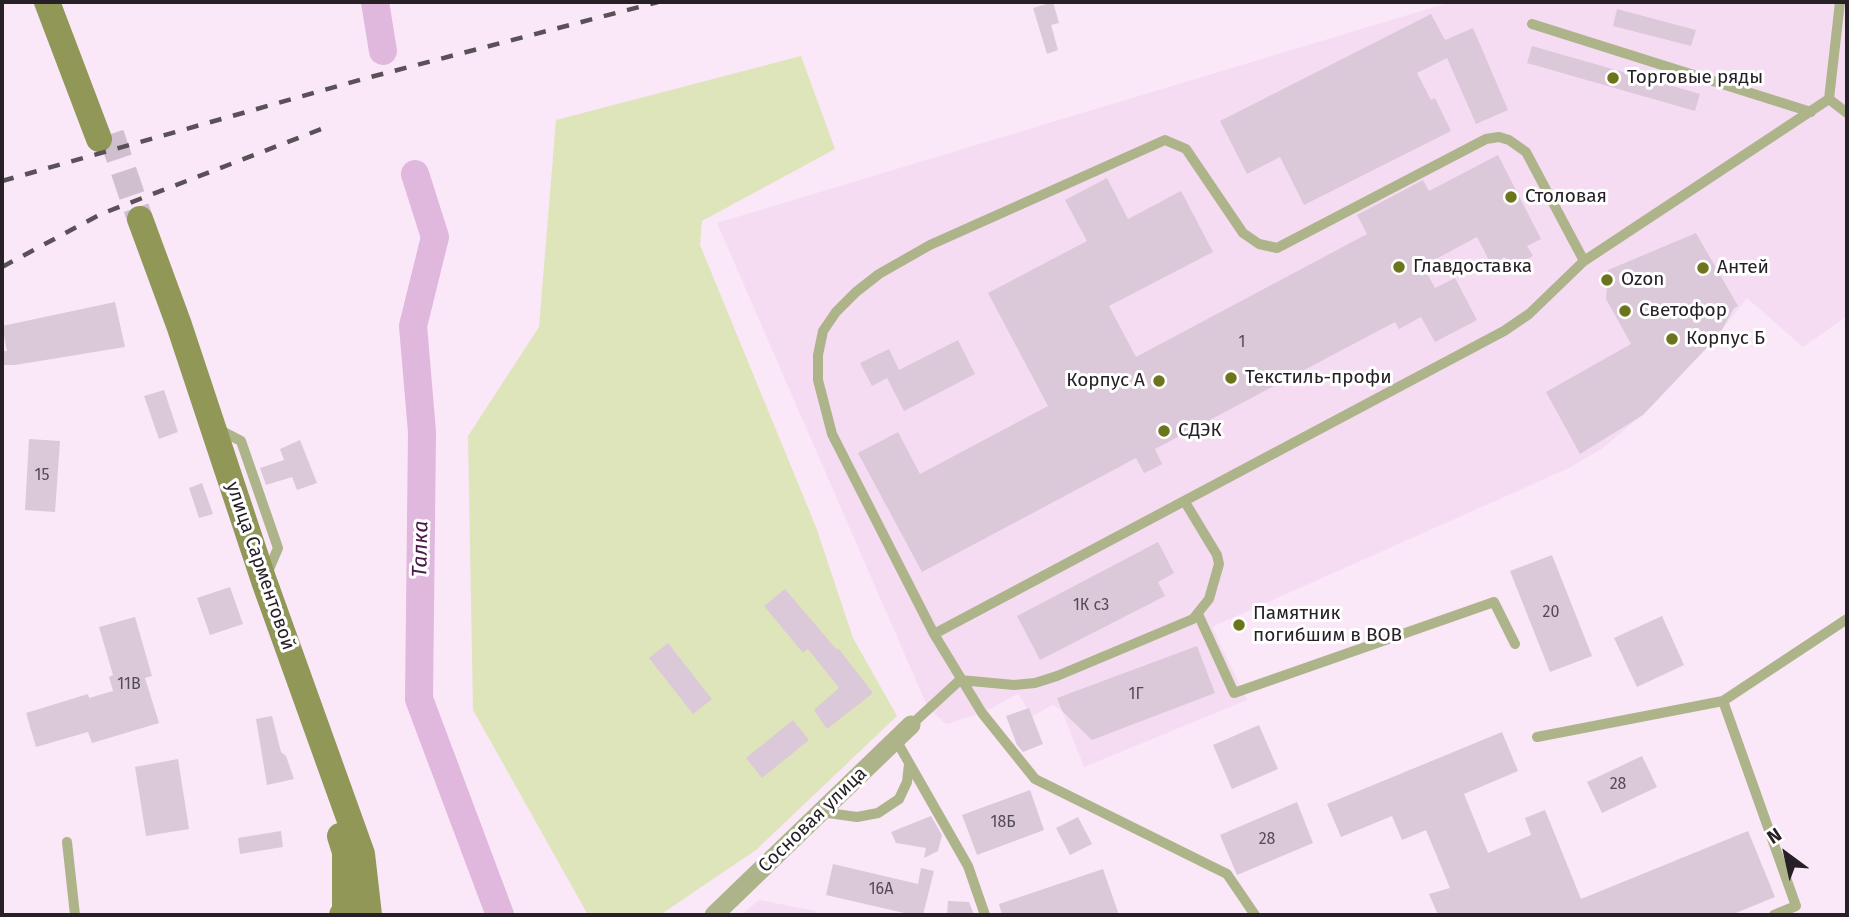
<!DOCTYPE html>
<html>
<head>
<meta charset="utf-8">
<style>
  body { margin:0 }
  #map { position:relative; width:1849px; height:917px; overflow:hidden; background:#fae7f8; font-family:"Fira Sans",sans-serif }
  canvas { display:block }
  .frame { position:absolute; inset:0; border:4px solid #272127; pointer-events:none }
  .north { position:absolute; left:1751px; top:819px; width:70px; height:70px; -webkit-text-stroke:5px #fff; paint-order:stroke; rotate:327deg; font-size:19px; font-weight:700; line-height:28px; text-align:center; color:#272127 }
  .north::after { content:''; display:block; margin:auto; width:24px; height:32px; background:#272127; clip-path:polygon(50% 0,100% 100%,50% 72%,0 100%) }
</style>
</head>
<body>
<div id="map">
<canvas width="1849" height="917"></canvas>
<div class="frame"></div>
<div class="north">N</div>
</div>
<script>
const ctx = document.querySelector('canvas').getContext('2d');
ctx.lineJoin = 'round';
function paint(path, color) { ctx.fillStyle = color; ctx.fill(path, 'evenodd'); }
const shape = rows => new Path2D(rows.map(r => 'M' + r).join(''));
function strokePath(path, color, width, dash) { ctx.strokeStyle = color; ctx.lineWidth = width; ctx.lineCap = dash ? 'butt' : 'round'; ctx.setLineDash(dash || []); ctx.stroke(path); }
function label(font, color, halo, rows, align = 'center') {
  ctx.font = font + ' "Fira Sans",sans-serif'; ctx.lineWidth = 6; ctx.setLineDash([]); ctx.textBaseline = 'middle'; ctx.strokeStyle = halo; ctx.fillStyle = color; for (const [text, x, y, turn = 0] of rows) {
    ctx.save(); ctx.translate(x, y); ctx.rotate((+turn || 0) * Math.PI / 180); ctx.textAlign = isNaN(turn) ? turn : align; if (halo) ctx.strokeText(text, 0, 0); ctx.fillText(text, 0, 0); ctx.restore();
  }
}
paint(shape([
  [1451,2,1847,2,1847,316,1803,347,1747,298,1716,337,1650,408,1603,448,1569,468,1212,627,1247,700,1084,767,1062,711,1053,705,1032,716,1018,694,982,713,946,724,928,708,717,223],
  [759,900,816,911,815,915,741,915]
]), '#f5dcf3');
paint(shape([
  [801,56,835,149,702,221,700,245,816,527,853,638,897,716,756,850,660,915,588,915,473,710,468,436,539,327,556,120]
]), '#dfe5ba');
strokePath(shape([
  [375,2,383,51],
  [415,174,435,237,413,326,422,432,419,699,500,915]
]), '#e0b7dd', 28);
paint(shape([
  [1053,2,1059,23,1051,25,1058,50,1047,54,1033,8],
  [1617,9,1696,30,1691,46,1613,26],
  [1431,14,1445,40,1473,28,1508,110,1476,124,1447,58,1417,73,1431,100,1435,98,1451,131,1304,205,1280,157,1247,174,1220,121],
  [1532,46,1700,94,1695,111,1527,63],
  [1498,155,1541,239,1527,246,1533,256,1511,268,1505,257,1491,264,1477,237,1423,266,1435,288,1455,278,1477,320,1435,342,1421,317,1399,329,1395,322,1155,449,1162,464,1155,468,1144,473,1136,458,922,572,858,453,898,432,920,474,1048,406,988,293,1087,241,1065,200,1107,178,1128,219,1181,191,1213,252,1109,306,1136,357,1367,234,1357,215,1423,180,1429,191],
  [1696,233,1738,306,1734,308,1719,335,1643,415,1580,454,1546,392,1631,344,1606,299,1608,270],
  [115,302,125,347,15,365,2,365,2,351,7,351,2,326],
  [958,340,975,374,904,411,887,378,872,386,860,363,889,349,899,370],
  [164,390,178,432,159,439,144,396],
  [29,439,60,441,55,512,25,510],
  [300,440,317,483,297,490,292,477,266,485,260,468,284,460,280,449],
  [202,483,213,514,199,518,189,488],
  [1158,542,1174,573,1158,582,1165,596,1040,660,1017,616],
  [1552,555,1592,656,1550,672,1510,571],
  [230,587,243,624,210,635,197,598],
  [785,589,837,650,838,648,873,693,827,729,814,710,839,688,808,649,803,653,764,606],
  [1662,616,1684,665,1637,687,1614,638],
  [135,617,152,676,145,678,159,723,92,743,88,732,36,747,26,713,88,694,89,698,113,691,109,677,113,675,99,627],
  [668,643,712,699,693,714,649,658],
  [1197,646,1215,693,1092,740,1062,711,1057,698],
  [1029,708,1043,744,1023,752,1017,745,1006,716],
  [272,716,281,752,286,756,294,779,267,785,256,719],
  [793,720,809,740,762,778,746,758],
  [1259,725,1278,769,1232,789,1213,745],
  [1502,732,1518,771,1464,794,1488,853,1531,835,1525,818,1545,810,1581,899,1748,831,1775,897,1731,915,1438,915,1429,894,1450,888,1426,830,1402,840,1392,816,1341,837,1327,804],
  [1642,756,1657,787,1602,813,1587,782],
  [178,759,189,829,146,836,135,767],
  [1030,790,1044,830,977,855,962,815],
  [1297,802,1313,843,1237,875,1220,835],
  [931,816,942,835,938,851,924,858,926,848,896,843,891,832],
  [1078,817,1092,844,1070,855,1056,828],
  [281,831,283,847,240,854,238,838],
  [833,864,918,884,921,868,934,871,923,915,913,915,826,895],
  [1103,869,1119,915,1002,915,999,904],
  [948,901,969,902,974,915,947,915]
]), '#dbc9d9');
strokePath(shape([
  [111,134,140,219]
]), '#d0bfce', 26, [26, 13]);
strokePath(shape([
  [1532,24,1811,112],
  [1829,99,1847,113],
  [218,429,241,441,278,548,267,574],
  [1198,614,1234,693,1494,602,1515,644],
  [934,634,1504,331,1529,314,1584,261,1829,99,1840,2],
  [1723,701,1796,906,1774,915],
  [911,725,960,680,1014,685,1035,683,1057,676,1193,619,1209,599,1219,564,1217,555,1185,502],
  [1537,737,1723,701,1847,619],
  [896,740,968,866,985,915],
  [821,812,857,817,878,813,899,799,907,782,909,764],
  [67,842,75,915],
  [1255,915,1227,874,1035,779,982,713,934,634,832,434,818,380,818,355,823,331,836,312,856,292,879,274,930,245,1165,140,1186,149,1243,233,1259,244,1277,248,1486,139,1499,137,1509,140,1526,152,1584,261]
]), '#aeb48a', 10);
strokePath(shape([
  [714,915,911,725]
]), '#aeb48a', 19);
strokePath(shape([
  [47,2,99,139],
  [140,219,179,325,264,581,362,854,369,915],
  [340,836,345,852,345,910,342,915]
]), '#909757', 26);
strokePath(shape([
  [2,181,363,79,658,2],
  [2,267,101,214,324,128]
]), '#595058', 4.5, [12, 12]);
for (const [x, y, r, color] of [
  [1613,78,7,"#6c741c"],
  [1511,197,7,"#6c741c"],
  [1399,267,7,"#6c741c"],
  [1703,268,7,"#6c741c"],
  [1607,280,7,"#6c741c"],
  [1625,311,7,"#6c741c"],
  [1672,339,7,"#6c741c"],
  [1231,378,7,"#6c741c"],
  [1159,381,7,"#6c741c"],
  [1164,431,7,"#6c741c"],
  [1239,625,7,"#6c741c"]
]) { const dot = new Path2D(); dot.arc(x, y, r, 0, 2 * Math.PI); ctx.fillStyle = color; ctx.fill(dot); strokePath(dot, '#fff', 2.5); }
label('16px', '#544b54', null, [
  ["1",1242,343],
  ["15",42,476],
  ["1К с3",1091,606],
  ["20",1551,613],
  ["11В",129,685],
  ["1Г",1136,695],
  ["28",1618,785],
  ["18Б",1003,823],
  ["28",1267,840],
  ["16А",881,890]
]);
label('19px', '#272127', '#fff', [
  ["Торговые ряды",1627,78],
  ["Столовая",1525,197],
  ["Главдоставка",1413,267],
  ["Антей",1717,268],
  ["Ozon",1621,280],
  ["Светофор",1639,311],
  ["Корпус Б",1686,339],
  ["Текстиль-профи",1245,378],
  ["Корпус А",1145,381,"right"],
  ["СДЭК",1178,431],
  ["Памятник",1253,614],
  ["погибшим в ВОВ",1253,636]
], 'left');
label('19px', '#272127', '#fff', [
  ["улица Сарментовой",260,566,71],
  ["Сосновая улица",813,820,-44]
]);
label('italic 21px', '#491948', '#fff', [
  ["Талка",421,549,-89]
]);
</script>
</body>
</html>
